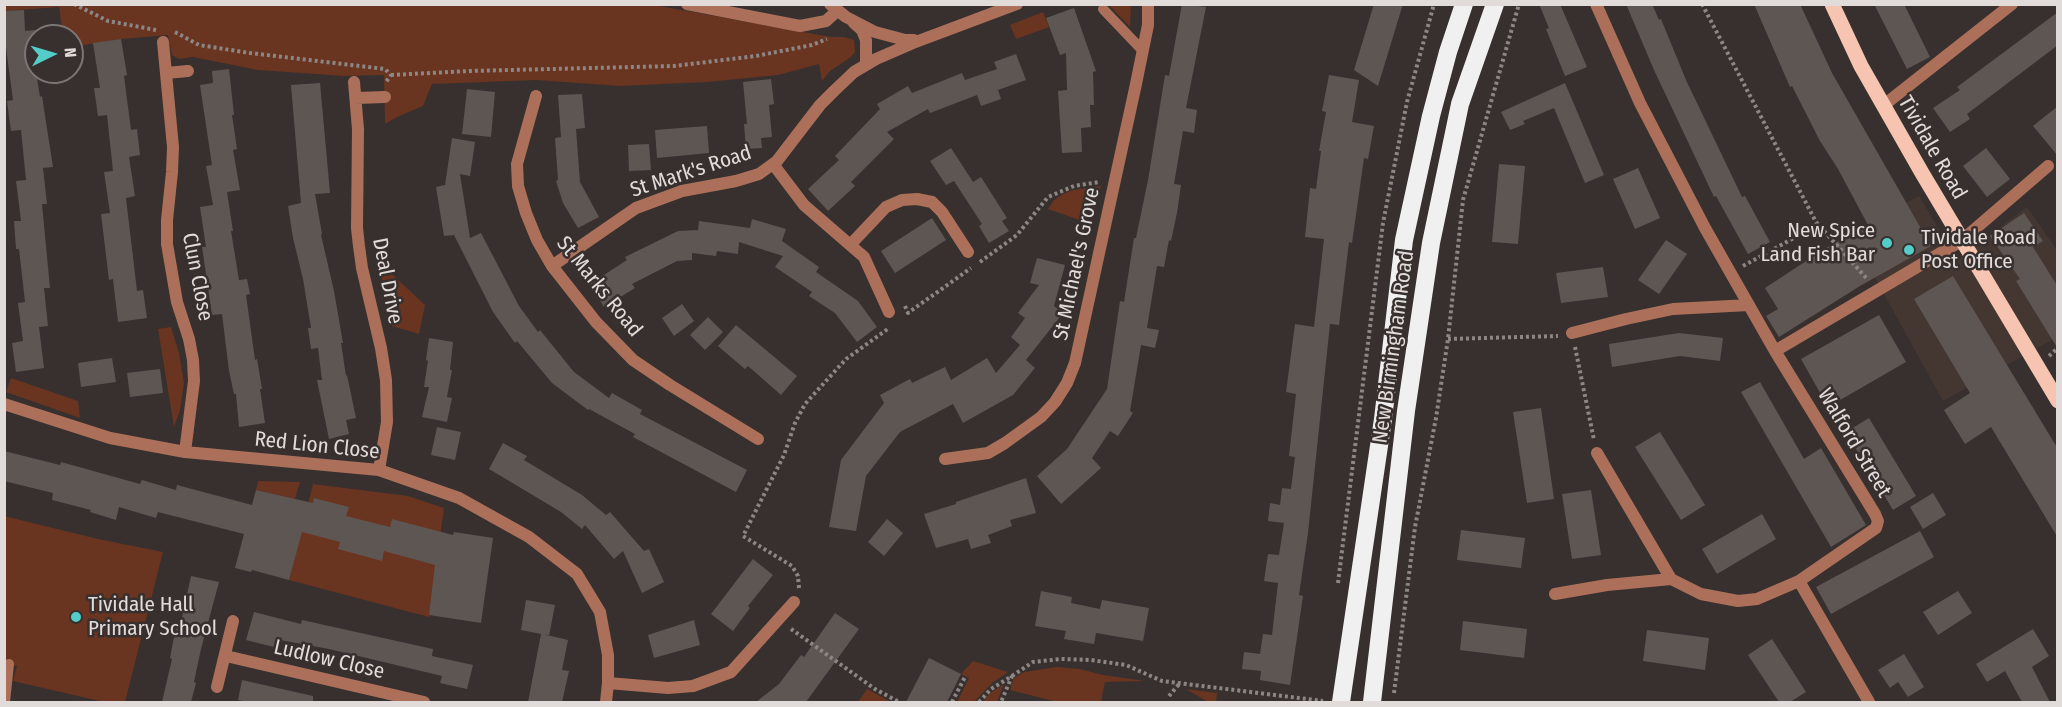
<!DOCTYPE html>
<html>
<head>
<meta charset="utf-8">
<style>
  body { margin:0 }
  #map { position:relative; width:2062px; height:707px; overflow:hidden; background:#37302e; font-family:"Fira Sans Condensed",sans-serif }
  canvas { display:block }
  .frame { position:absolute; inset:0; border:6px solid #e1dcda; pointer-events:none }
  .north { position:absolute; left:24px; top:24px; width:60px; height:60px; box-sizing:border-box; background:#37302e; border:2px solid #7b7573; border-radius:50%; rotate:85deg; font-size:16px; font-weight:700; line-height:24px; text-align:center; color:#e1dcda }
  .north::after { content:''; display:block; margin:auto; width:21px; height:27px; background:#54cdc8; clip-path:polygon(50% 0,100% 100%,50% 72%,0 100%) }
</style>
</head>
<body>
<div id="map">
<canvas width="2062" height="707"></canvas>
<div class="frame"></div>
<div class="north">N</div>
</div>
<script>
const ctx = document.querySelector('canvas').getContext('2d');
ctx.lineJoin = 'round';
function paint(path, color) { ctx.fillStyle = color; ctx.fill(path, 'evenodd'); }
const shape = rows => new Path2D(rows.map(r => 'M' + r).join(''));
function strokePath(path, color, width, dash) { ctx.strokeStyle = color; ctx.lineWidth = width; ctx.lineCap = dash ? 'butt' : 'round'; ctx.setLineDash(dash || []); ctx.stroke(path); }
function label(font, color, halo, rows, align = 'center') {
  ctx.font = font + ' "Fira Sans Condensed",sans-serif'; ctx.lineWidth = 5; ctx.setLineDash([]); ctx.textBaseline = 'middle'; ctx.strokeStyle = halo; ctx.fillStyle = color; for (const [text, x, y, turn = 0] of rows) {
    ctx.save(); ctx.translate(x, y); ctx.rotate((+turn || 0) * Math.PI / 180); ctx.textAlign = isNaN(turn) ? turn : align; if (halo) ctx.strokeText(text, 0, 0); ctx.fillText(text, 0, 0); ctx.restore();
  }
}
paint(shape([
  [1919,196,1957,260,2027,207,2057,250,2057,337,1943,401,1875,278,1840,240]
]), '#443731');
paint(shape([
  [5,4,654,5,831,37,844,37,854,40,855,52,851,57,830,71,822,81,819,64,778,75,707,82,620,86,536,80,432,84,423,106,397,117,385,124,384,75,344,76,258,70,193,57,179,59,172,55,168,35,121,39,72,47,72,36,63,36,59,7,5,11],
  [1109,5,1131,5,1130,27],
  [1043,12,1049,27,1016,39,1010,25],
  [1101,186,1091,224,1048,209,1054,200,1063,194,1073,190],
  [378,261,425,305,419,334,392,326],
  [171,327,179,353,184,383,180,410,174,427,158,329],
  [11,378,78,401,80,418,6,392],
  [258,481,300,482,295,499,256,490],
  [313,484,408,496,444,508,429,617,289,580],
  [4,516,98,539,163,552,125,702,104,702,13,681,17,666,5,663],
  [973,661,1008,672,992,683,974,702,957,702,969,678,961,674],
  [1056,667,1080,669,1103,675,1145,681,1105,682,1101,702,1057,702,1010,690,1014,678,1024,672],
  [1004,684,997,702,983,702,989,694],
  [867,689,891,702,858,702],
  [1186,689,1217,693,1216,702,1208,702]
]), '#693420');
paint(shape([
  [1182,4,1206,7,1186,108,1197,110,1194,133,1183,131,1174,184,1181,185,1177,213,1171,241,1169,240,1164,267,1157,266,1147,328,1159,330,1155,348,1141,345,1130,411,1133,413,1118,436,1110,431,1092,458,1101,468,1061,504,1037,476,1067,449,1107,389,1120,301,1124,302,1134,238,1136,238,1148,180,1165,75,1169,76],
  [1374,4,1403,4,1378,86,1354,70],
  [1539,4,1560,4,1587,67,1565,76,1546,29,1549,28],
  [1626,4,1652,4,1659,20,1661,19,1686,80,1742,197,1745,196,1770,242,1748,254,1716,196,1714,197,1654,70],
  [1754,4,1800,4,1832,73,1931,246,1860,286,1779,337,1766,316,1778,309,1765,288,1826,248,1868,225,1838,169,1820,141,1792,86,1790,87],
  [1874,4,1904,4,1930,57,1907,69],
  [1074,8,1096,71,1093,72,1094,105,1090,105,1091,127,1081,128,1082,152,1062,153,1058,91,1067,90,1066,53,1060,55,1046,18],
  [24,10,25,31,35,30,36,72,40,97,42,96,53,167,43,168,47,204,42,204,50,288,44,288,48,326,39,327,44,368,16,372,12,343,23,341,18,303,25,302,19,249,16,249,14,221,21,221,16,181,26,180,21,130,11,131,7,101,13,100,6,48,4,48,4,11],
  [2058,12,2058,45,1967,114,1970,119,1950,132,1933,108,1960,90,1957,87],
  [121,39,127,75,124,76,131,130,137,129,140,155,129,157,135,196,126,198,137,291,143,290,147,318,118,322,113,279,109,280,101,214,110,213,104,172,113,171,107,115,98,116,94,88,100,88,93,43],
  [1016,54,1026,80,998,90,1001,99,981,106,977,95,930,113,928,109,887,132,894,139,851,182,855,186,828,211,808,189,839,160,835,156,880,109,877,104,908,86,912,93,962,73,965,80,997,69,994,62],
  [229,69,234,115,232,115,237,149,233,150,240,190,227,192,233,231,231,231,239,280,247,279,250,294,246,295,255,360,257,359,262,389,260,389,265,423,239,427,236,394,234,394,229,371,222,314,212,315,202,247,206,247,200,207,213,205,206,166,212,165,200,85,213,83,212,71],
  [1329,75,1359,80,1352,122,1374,126,1368,159,1364,158,1352,243,1349,242,1339,325,1330,324,1308,533,1299,595,1303,596,1290,685,1260,680,1261,671,1242,669,1244,652,1260,654,1263,634,1272,635,1278,583,1264,581,1268,554,1279,555,1284,523,1268,521,1270,503,1280,505,1282,488,1291,489,1295,457,1289,456,1296,394,1286,392,1295,324,1314,327,1324,239,1305,237,1310,188,1316,189,1321,151,1319,151,1326,112,1322,111],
  [771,79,774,104,769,105,772,137,761,138,762,148,746,149,744,124,747,124,743,82],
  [320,83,330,193,315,194,322,234,321,235,334,291,343,343,341,343,346,376,347,375,356,418,346,420,349,434,329,439,317,380,322,380,318,348,311,349,308,328,311,328,303,279,293,238,288,206,301,203,291,85],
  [1565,83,1604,175,1585,183,1554,108,1523,121,1525,124,1510,130,1501,112],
  [467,89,495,92,491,137,462,134],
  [582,94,585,128,576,129,580,182,599,217,578,228,563,203,556,181,558,180,555,138,561,137,558,95],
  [2058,106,2058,156,2033,126],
  [707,126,709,153,657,158,655,130],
  [452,138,475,142,470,176,460,174,470,238,481,233,519,306,538,332,540,330,574,372,609,398,612,393,642,410,640,414,747,470,736,492,633,437,635,434,589,409,588,410,552,383,517,341,515,343,493,312,454,235,444,236,436,187,445,185],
  [649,144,651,170,629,171,628,145],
  [951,148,973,182,981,177,1007,218,1002,221,1009,231,989,243,979,226,982,224,954,181,946,185,930,161],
  [1986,148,2010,179,1987,197,1963,166],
  [1499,164,1525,166,1518,244,1492,242],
  [1638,168,1660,218,1635,229,1613,179],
  [2024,213,2043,241,2033,247,2058,287,2058,349,2016,281,2020,279,1990,236],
  [932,218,946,240,895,273,881,251],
  [752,219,786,229,782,241,819,267,816,272,858,301,877,327,857,342,835,313,809,296,812,292,775,267,783,256,739,242,738,254,717,251,716,256,692,253,692,260,677,261,632,284,635,288,604,307,590,284,627,260,625,257,678,231,698,230,699,221,750,228],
  [1666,240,1687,254,1659,294,1638,280],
  [1037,258,1065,265,1054,306,1063,313,1026,360,1035,368,1013,395,963,423,953,404,900,432,866,476,856,531,829,527,841,460,884,403,880,395,910,379,912,383,945,367,951,380,987,358,996,373,1020,345,1011,337,1025,318,1018,313,1039,285,1030,283],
  [1603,267,1608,297,1561,303,1556,273],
  [1953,276,2058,449,2058,538,1991,427,1965,444,1944,410,1970,393,1914,299],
  [682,304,694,321,674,336,662,318],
  [1879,315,1906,362,1828,407,1801,359],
  [708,317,723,332,705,350,690,335],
  [736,325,797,376,781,395,748,366,745,369,718,346],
  [1679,333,1723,338,1720,361,1680,356,1612,367,1609,344],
  [429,338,453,342,450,370,452,370,447,397,452,398,447,422,422,417,429,387,424,387,428,361,426,360],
  [112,358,116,382,81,387,78,363],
  [160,369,163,393,130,397,127,373],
  [1760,382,1804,459,1821,448,1866,525,1831,547,1741,392],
  [1541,408,1554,499,1527,503,1513,412],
  [1869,418,1916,496,1893,510,1846,432],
  [437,427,461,432,455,460,431,455],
  [1660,432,1705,505,1681,520,1635,447],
  [503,443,527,456,524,460,582,495,606,515,610,512,644,551,649,549,664,582,642,593,623,551,614,559,585,525,582,529,561,512,489,469],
  [4,451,60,465,61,462,140,484,142,480,176,490,177,485,252,505,256,490,313,503,314,498,349,507,346,516,390,527,392,519,453,535,454,532,493,538,481,623,429,615,435,565,384,551,382,561,338,549,340,542,302,532,289,580,252,570,251,572,235,568,244,534,158,512,156,518,119,507,116,520,90,512,91,510,52,500,53,493,4,481],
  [1026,478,1036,513,1010,520,1012,526,988,535,991,543,971,549,968,539,936,548,924,514,956,504,956,502],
  [1591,490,1601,555,1572,559,1562,494],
  [1933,493,1946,515,1923,529,1910,507],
  [1762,514,1776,539,1717,574,1702,549],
  [887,519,903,533,884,556,868,542],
  [1461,530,1525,538,1521,568,1457,560],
  [1920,531,1934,557,1831,614,1816,587],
  [753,559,773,575,748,606,750,608,733,631,711,614],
  [191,576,219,582,201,649,194,682,196,683,191,702,162,702,172,659,170,658,173,642,177,626,180,627],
  [1041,591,1072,597,1071,603,1100,609,1102,600,1149,608,1143,641,1096,633,1094,644,1064,639,1066,631,1035,626],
  [1958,591,1972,613,1938,635,1923,612],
  [526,600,555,605,549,636,543,634,568,640,562,670,569,671,562,702,528,702,541,634,521,630],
  [254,612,301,624,302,620,433,649,432,656,473,665,467,689,440,683,442,676,329,649,280,640,278,648,246,640],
  [835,613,859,629,806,702,756,702,779,684,801,655,804,657],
  [694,620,700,645,654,658,648,635],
  [1463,621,1527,629,1524,658,1460,650],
  [2033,629,2049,656,2032,667,2050,702,2022,702,2005,671,1987,682,1976,664],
  [1647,630,1709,638,1705,670,1643,661],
  [1772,639,1806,692,1790,702,1779,702,1748,655],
  [1904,654,1924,687,1908,697,1898,682,1890,688,1878,670],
  [929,658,961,674,947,702,906,702],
  [242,680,313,696,313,702,248,702,238,700]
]), '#5e5653');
strokePath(shape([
  [74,4,108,21,156,30],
  [1702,4,1816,222,1868,280],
  [175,32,199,45,250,53,385,69,391,75,386,82],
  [391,75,469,71,674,66,756,56,812,45,827,39],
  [980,262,1017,235,1048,197,1074,186,1099,182],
  [1743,266,1803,233],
  [905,306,908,313,971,268],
  [1448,339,1558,336],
  [1575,347,1594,440],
  [2049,356,2058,348],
  [1338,583,1383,223,1407,102,1434,4],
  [799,588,798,576,792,566,743,536,784,455,795,423,805,404,846,359,889,328],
  [791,629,875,689,899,702],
  [1012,676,1033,662,1061,659,1091,660,1126,665,1162,681,1323,701],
  [1394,693,1415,527,1436,418,1448,339,1463,200,1519,4],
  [1169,696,1180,683],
  [952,702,965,677],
  [979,702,991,689,1012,676,1001,702]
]), '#8c8684', 4, [3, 3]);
strokePath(shape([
  [1103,9,1143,51],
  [5,702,9,664]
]), '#ac705a', 10);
strokePath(shape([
  [687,4,800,26,826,21,837,11],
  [830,4,846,17,875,32,905,40,914,40],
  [1596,4,1640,103,1705,228,1775,351,1875,514,1878,521,1876,528,1799,581,1757,599,1738,601,1701,594,1671,579,1597,453],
  [854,23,862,30,866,40,866,65],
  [163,42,173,147,172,172,167,220,167,244,177,302,189,339,193,360,194,381,185,452],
  [166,73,188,71],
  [354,82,358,129,357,228,359,246,362,268,381,348,386,380,387,422,379,470],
  [536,96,517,164,518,186,526,213,537,240,552,266,596,322,633,360,670,385,758,439],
  [356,98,385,97],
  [1884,105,2012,4],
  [773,164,804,205,864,257,889,312],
  [851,244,886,207,902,200,917,199,932,202,942,212,968,252],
  [552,266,636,208,682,191,736,181,759,174,777,161,820,105,834,91,854,72,876,59,913,43,1017,4],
  [1572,333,1626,319,1673,309,1749,305],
  [1775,351,1961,241,2048,166],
  [4,404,110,438,185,452,379,470,459,498,529,537,577,574,600,612,608,655,608,683,606,702],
  [945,459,988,453,1005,443,1041,417,1055,402,1067,383,1075,363,1136,84,1148,25,1148,4],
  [1799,581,1869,702],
  [1555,594,1607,585,1671,579],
  [226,656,424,702],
  [608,683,668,688,693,686,731,672,794,602],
  [217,687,233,621]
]), '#ac705a', 12);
strokePath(shape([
  [1832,4,1861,66,1922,173,2058,401]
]), '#f6c4b1', 15);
strokePath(shape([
  [1341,702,1383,419,1404,240,1431,116,1448,52,1464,4],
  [1372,702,1406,411,1431,243,1460,104,1495,4]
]), '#f0f0f0', 18);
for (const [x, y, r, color] of [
  [1887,243,6,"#54cdc8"],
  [1909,250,6,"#54cdc8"],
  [76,617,6,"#54cdc8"]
]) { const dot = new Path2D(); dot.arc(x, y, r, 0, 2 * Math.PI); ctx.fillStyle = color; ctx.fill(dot); strokePath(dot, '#37302e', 2); }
label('21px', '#e1dcda', '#37302e', [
  ["Tividale Road",1932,148,60],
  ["St Mark's Road",691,172,-18],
  ["St Michael's Grove",1077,264,-78],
  ["Clun Close",197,277,79],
  ["Deal Drive",387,281,79],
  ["St Marks Road",599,287,51],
  ["New Birmingham Road",1394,347,-82],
  ["Walford Street",1854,443,59],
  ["Red Lion Close",317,446,6],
  ["Ludlow Close",329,660,13]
]);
label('21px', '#e1dcda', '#37302e', [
  ["New Spice",1875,231,"right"],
  ["Land Fish Bar",1875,255,"right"],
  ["Tividale Road",1921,238],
  ["Post Office",1921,262],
  ["Tividale Hall",88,605],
  ["Primary School",88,629]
], 'left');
</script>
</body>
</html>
